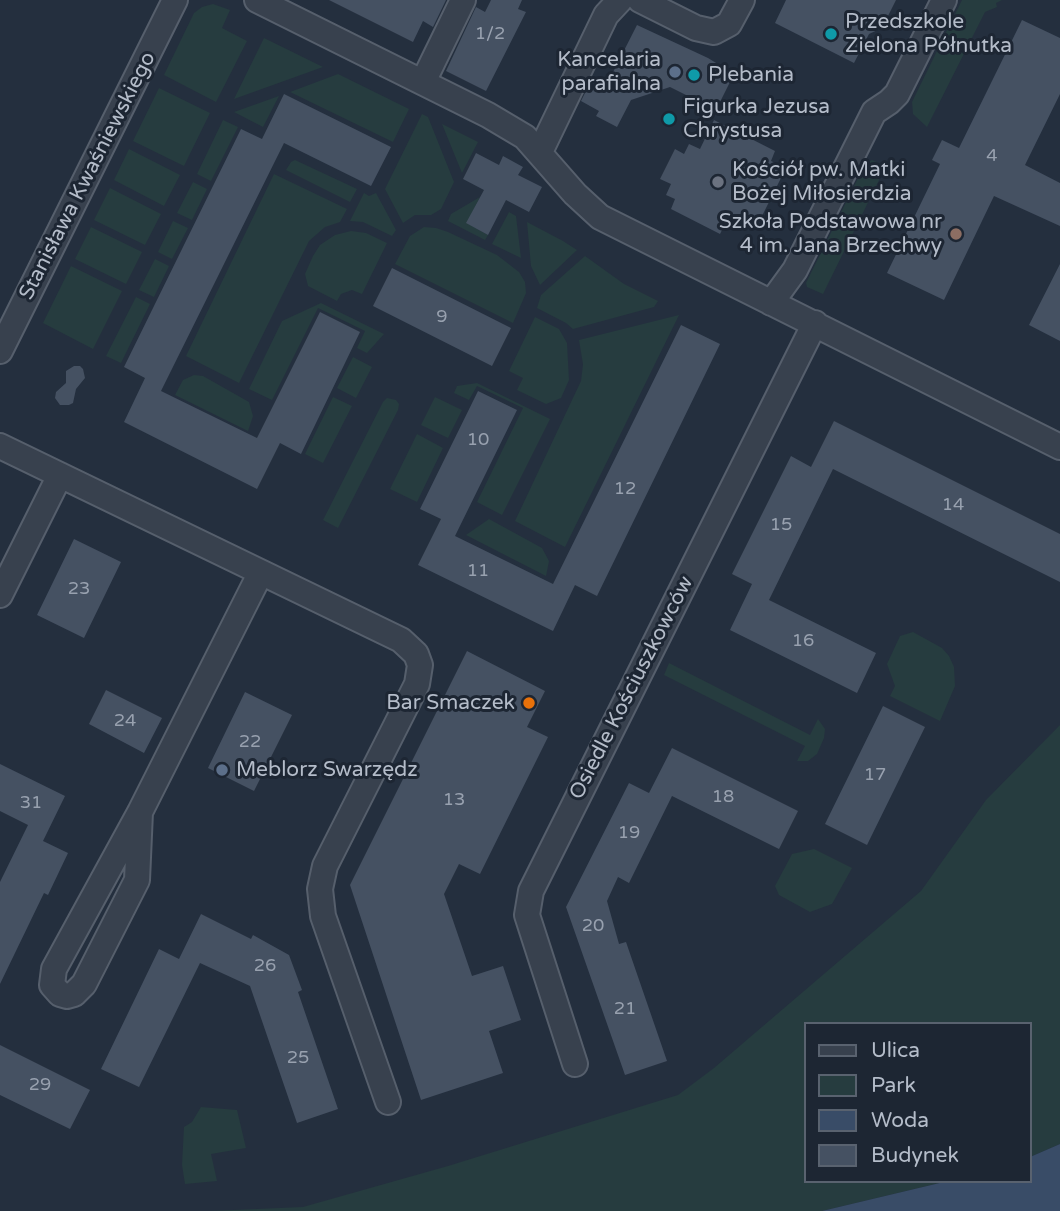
<!DOCTYPE html>
<html>
<head>
<meta charset="utf-8">
<style>
  body { margin:0 }
  #map { position:relative; width:1060px; height:1211px; overflow:hidden; background:#242f3e; font-family:"Varela Round",sans-serif }
  canvas { display:block }
  .legend { position:absolute; left:804px; top:1022px; width:228px; height:161px; box-sizing:border-box; background:#1d2633; border:2px solid #59626f; margin:0; padding:9px 12px; list-style:none; font-size:21px; color:#b4bcc9 }
  .legend li { display:flex; align-items:center; gap:14px; height:35px }
  .legend b { width:35px; border:2px solid #59626f }
</style>
</head>
<body>
<div id="map">
<canvas width="1060" height="1211"></canvas>
<ul class="legend">
<li><b style="height:9px;background:#38414e"></b>Ulica</li>
<li><b style="height:19px;background:#263c3f"></b>Park</li>
<li><b style="height:19px;background:#394c67"></b>Woda</li>
<li><b style="height:19px;background:#455162"></b>Budynek</li>
</ul>
</div>
<script>
const ctx = document.querySelector('canvas').getContext('2d');
ctx.lineJoin = 'round';
function paint(path, color) { ctx.fillStyle = color; ctx.fill(path, 'evenodd'); }
const shape = rows => new Path2D(rows.map(r => 'M' + r).join(''));
function strokePath(path, color, width, dash) { ctx.strokeStyle = color; ctx.lineWidth = width; ctx.lineCap = dash ? 'butt' : 'round'; ctx.setLineDash(dash || []); ctx.stroke(path); }
function label(font, color, halo, rows, align = 'center') {
  ctx.font = font + ' "Varela Round",sans-serif'; ctx.lineWidth = 6; ctx.setLineDash([]); ctx.textBaseline = 'middle'; ctx.strokeStyle = halo; ctx.fillStyle = color; for (const [text, x, y, turn = 0] of rows) {
    ctx.save(); ctx.translate(x, y); ctx.rotate((+turn || 0) * Math.PI / 180); ctx.textAlign = isNaN(turn) ? turn : align; if (halo) ctx.strokeText(text, 0, 0); ctx.fillText(text, 0, 0); ctx.restore();
  }
}
paint(shape([
  [962,0,1002,0,996,3,997,7,985,12,927,127,913,114,912,102],
  [213,4,230,10,222,28,247,41,216,102,164,75,194,13,202,7],
  [264,38,323,67,234,99],
  [338,74,409,109,393,142,290,92],
  [159,88,210,113,184,166,133,141],
  [279,96,263,127,234,112],
  [422,114,428,117,454,182,441,209,431,215,415,215,403,223,385,189],
  [223,120,238,127,211,181,197,174],
  [442,124,478,142,462,173],
  [129,149,180,175,164,206,114,180],
  [295,160,357,189,350,202,286,170,291,162],
  [872,160,886,166,823,294,807,287,806,283,865,164],
  [274,174,347,209,340,222,325,227,309,241,239,383,186,356],
  [193,182,207,189,192,220,177,213],
  [110,188,161,214,145,245,94,220],
  [364,193,369,196,376,193,396,230,392,236,363,222,350,221],
  [480,197,467,223,488,235,485,240,448,221,451,214],
  [509,212,516,216,521,258,492,244],
  [173,221,188,228,172,259,158,252],
  [527,222,563,241,577,250,540,285,531,266],
  [91,227,142,252,126,284,75,259],
  [424,227,436,228,448,232,497,255,519,272,525,282,526,293,513,323,395,264,410,236],
  [351,231,366,233,387,243,362,294,352,290,341,294,337,301,308,286,305,274,313,256,320,245,335,235],
  [585,256,624,284,658,301,654,307,573,329,566,323,537,308,541,295],
  [155,259,169,266,154,297,139,290],
  [71,266,122,291,93,349,43,323],
  [136,297,150,304,121,363,106,356],
  [321,303,384,334,367,353,357,348,365,331,318,308,272,400,249,389,282,321],
  [679,315,565,547,515,521,581,381,583,364,579,340],
  [535,317,559,329,567,343,569,380,561,398,546,404,517,390,523,378,509,371],
  [353,357,372,367,356,398,337,388],
  [194,375,203,376,249,402,253,416,248,431,175,395,183,380],
  [477,383,550,419,502,515,477,502,523,408,477,386,469,400,454,393,457,386],
  [333,397,352,406,323,463,305,454],
  [435,397,462,410,448,438,421,425],
  [387,398,396,400,399,404,398,410,338,528,323,520,383,402],
  [417,434,443,448,417,502,390,489],
  [489,519,542,548,549,561,546,576,466,535],
  [913,632,942,648,949,656,954,667,955,686,940,721,890,696,895,686,887,664,900,636],
  [669,663,810,735,818,719,825,729,824,738,817,754,808,761,797,761,805,746,664,675],
  [1060,725,1060,1144,1030,1157,1030,1024,806,1024,806,1181,948,1181,822,1211,210,1211,303,1207,448,1166,678,1095,714,1068,921,891,986,800],
  [814,849,852,868,832,904,810,912,779,895,775,886,792,854],
  [201,1107,237,1110,246,1148,211,1154,217,1181,185,1184,182,1165,184,1127,192,1122]
]), '#263c3f');
paint(shape([
  [1060,1144,1060,1211,822,1211,948,1181,1030,1181,1030,1157]
]), '#394c67');
paint(shape([
  [329,0,446,0,433,27,423,21,413,42],
  [491,0,522,0,518,9,526,12,486,91,446,71,476,7,485,12],
  [786,0,896,0,882,28,869,34,854,63,775,23],
  [1022,20,1060,38,1060,94,1025,165,1060,183,1060,226,994,196,944,300,887,273,940,164,932,160,942,140,959,148],
  [637,25,708,58,734,74,716,110,670,87,631,100,617,127,596,116,599,111,581,101,592,79,606,86],
  [284,94,391,147,371,186,284,143,161,391,257,438,320,312,360,332,301,454,280,443,257,489,124,422,145,378,124,367,241,129,262,139],
  [714,120,775,151,771,161,786,168,761,218,757,222,753,220,751,225,740,219,735,229,725,224,720,234,671,209,675,199,666,195,671,184,660,179,675,149,684,154,689,144,700,149],
  [476,153,499,165,503,156,523,167,518,175,542,187,529,212,506,200,488,235,466,223,484,190,463,179],
  [1060,264,1060,341,1029,325],
  [392,268,511,328,492,366,373,306],
  [681,325,720,344,597,596,575,585,553,631,418,565,441,519,420,509,478,391,517,410,455,536,553,584],
  [74,366,80,366,83,369,85,378,76,389,73,403,69,405,60,405,55,398,56,392,66,383,66,371],
  [834,421,1060,534,1060,582,833,469,769,600,876,653,857,693,730,630,752,584,732,574,791,456,811,467],
  [74,539,121,562,84,638,37,615],
  [467,651,545,691,527,727,548,737,480,874,459,864,444,894,472,976,503,966,521,1020,489,1031,503,1073,421,1100,350,885],
  [106,690,162,718,144,753,89,724],
  [245,692,292,715,254,791,208,768],
  [883,706,925,727,867,845,825,824],
  [672,748,798,811,779,849,672,796,629,883,618,877,607,901,619,944,626,942,667,1061,625,1075,566,907,629,783,649,793],
  [0,764,65,796,43,841,68,853,48,895,44,893,0,984,0,882,28,825,0,811],
  [201,914,251,939,253,935,289,955,302,990,298,992,338,1109,297,1123,250,986,200,963,139,1087,101,1069,159,949,179,959],
  [0,1045,90,1090,70,1129,0,1095]
]), '#455162');
const street = shape([
  [257,0,488,115,525,137,575,194,600,217,1060,447],
  [640,0,696,28,714,32,729,24,742,0],
  [423,82,463,0],
  [540,152,606,15,620,0],
  [771,303,795,270,874,112,889,102,897,94,944,0],
  [0,351,175,0],
  [0,446,401,640,416,654,420,665,417,684,325,866,320,889,323,916,388,1102],
  [0,595,60,475],
  [140,812,137,880,84,984,74,994,67,996,60,994,52,985,54,969,140,812,260,574],
  [575,1064,527,915,531,891,815,323]
]);
strokePath(street, '#565f6c', 28);
strokePath(street, '#38414e', 24);
for (const [x, y, r, color] of [
  [831,34,7,"#0f9aa8"],
  [675,72,7,"#5c6f8a"],
  [694,75,7,"#0f9aa8"],
  [669,119,7,"#0f9aa8"],
  [718,182,7,"#6b7280"],
  [956,234,7,"#8d6e63"],
  [529,703,7,"#e8710a"],
  [222,770,7,"#5c6f8a"]
]) { const dot = new Path2D(); dot.arc(x, y, r, 0, 2 * Math.PI); ctx.fillStyle = color; ctx.fill(dot); strokePath(dot, '#1d2633', 2.5); }
label('18px', '#98a1af', null, [
  ["1/2",490,34],
  ["4",992,156],
  ["9",442,317],
  ["10",478,440],
  ["12",625,489],
  ["14",953,505],
  ["15",781,525],
  ["11",478,571],
  ["23",79,589],
  ["16",803,641],
  ["24",125,721],
  ["22",250,742],
  ["17",875,775],
  ["18",723,797],
  ["13",454,800],
  ["31",31,803],
  ["19",629,833],
  ["20",593,926],
  ["26",265,966],
  ["21",625,1009],
  ["25",298,1058],
  ["29",40,1085]
]);
label('21px', '#b4bcc9', '#1d2633', [
  ["Przedszkole",845,22],
  ["Zielona Półnutka",845,46],
  ["Kancelaria",661,60,"right"],
  ["parafialna",661,84,"right"],
  ["Plebania",708,75],
  ["Figurka Jezusa",683,107],
  ["Chrystusa",683,131],
  ["Kościół pw. Matki",732,170],
  ["Bożej Miłosierdzia",732,194],
  ["Szkoła Podstawowa nr",942,222,"right"],
  ["4 im. Jana Brzechwy",942,246,"right"],
  ["Bar Smaczek",515,703,"right"],
  ["Meblorz Swarzędz",236,770]
], 'left');
label('21px', '#b4bcc9', '#1d2633', [
  ["Stanisława Kwaśniewskiego",88,176,-63],
  ["Osiedle Kościuszkowców",632,688,-63]
]);
</script>
</body>
</html>
